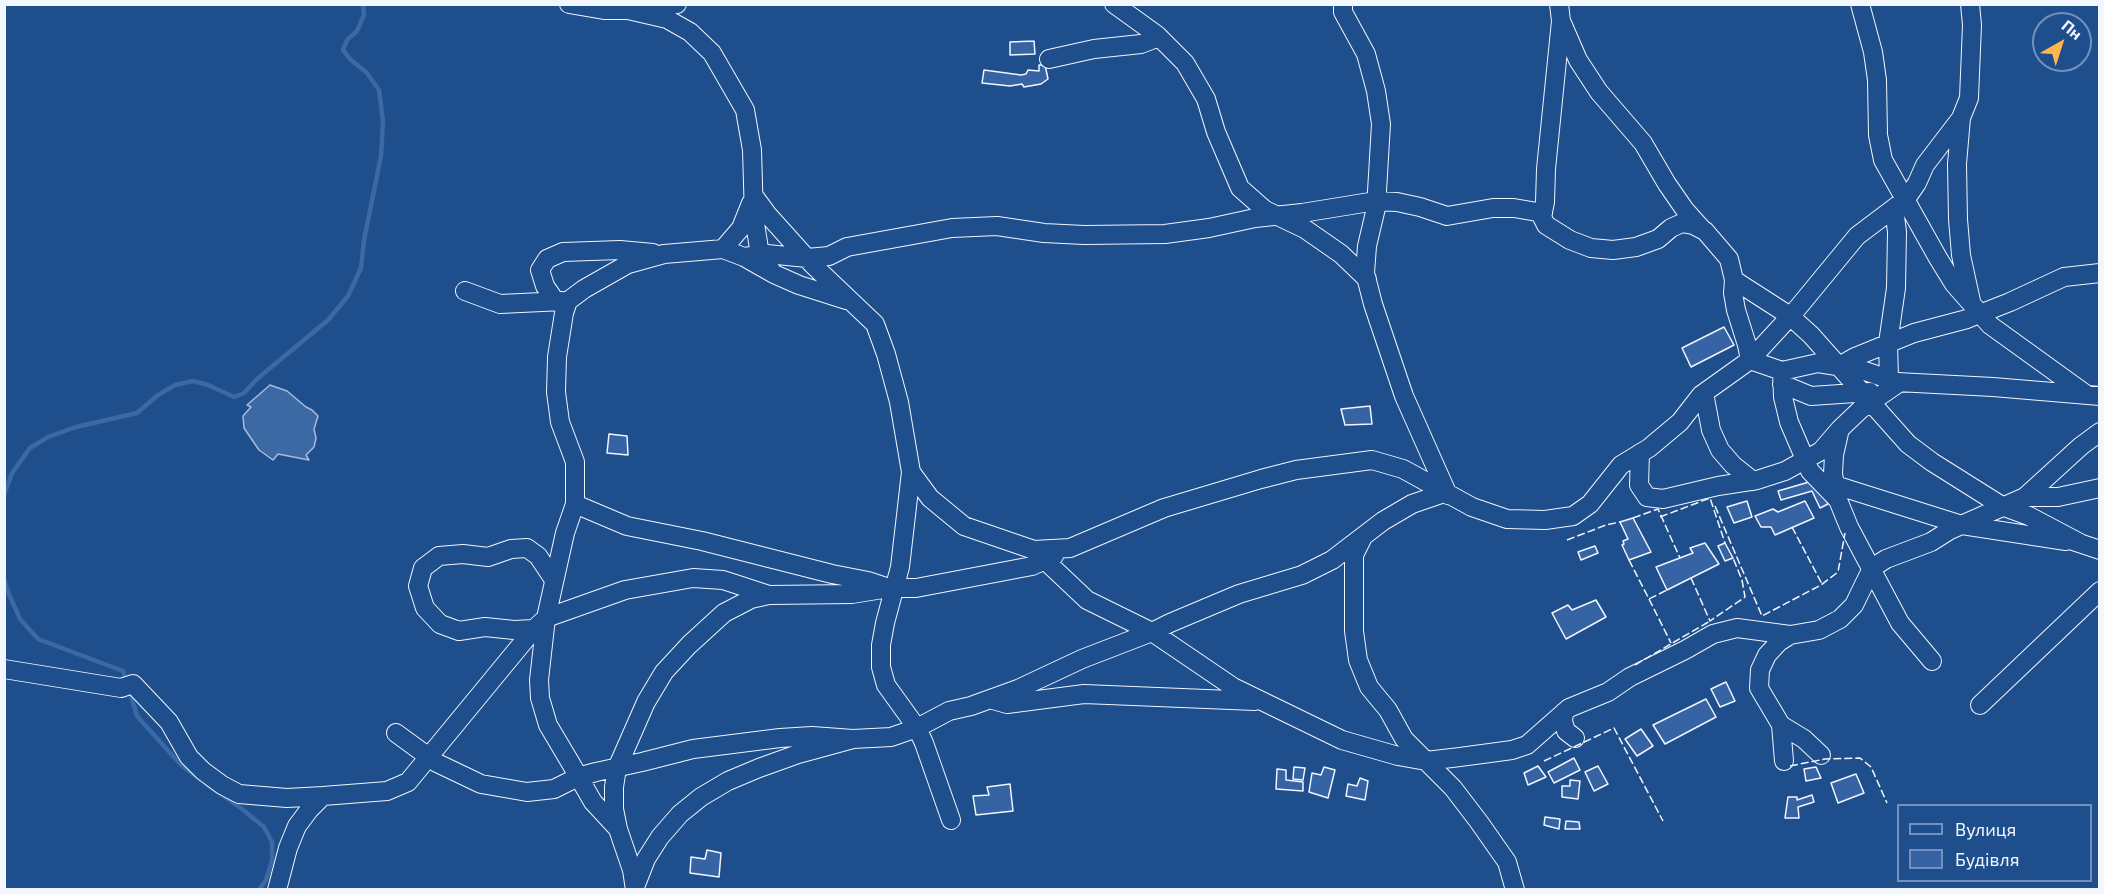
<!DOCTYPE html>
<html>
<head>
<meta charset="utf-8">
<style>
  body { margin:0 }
  #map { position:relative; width:2104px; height:894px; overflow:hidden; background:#1f4e8c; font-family:"Exo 2",sans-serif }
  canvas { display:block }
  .frame { position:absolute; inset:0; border:6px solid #f2f6ff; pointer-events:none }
  .legend { position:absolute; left:1897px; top:804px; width:195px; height:78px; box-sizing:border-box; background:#1f4e8c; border:2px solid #7391ba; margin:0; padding:8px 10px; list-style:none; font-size:18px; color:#f2f6ff }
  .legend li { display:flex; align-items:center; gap:12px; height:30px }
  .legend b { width:30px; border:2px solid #7391ba }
  .north { position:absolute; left:2032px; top:12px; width:60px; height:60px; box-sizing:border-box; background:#1f4e8c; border:2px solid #7391ba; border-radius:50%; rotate:39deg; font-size:16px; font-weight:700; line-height:24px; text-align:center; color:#f2f6ff }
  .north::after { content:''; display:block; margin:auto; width:21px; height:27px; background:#ffb74d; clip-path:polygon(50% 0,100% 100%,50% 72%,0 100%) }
</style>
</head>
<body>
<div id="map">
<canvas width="2104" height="894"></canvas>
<div class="frame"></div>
<ul class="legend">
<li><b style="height:8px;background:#1f4e8c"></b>Вулиця</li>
<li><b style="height:16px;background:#3563a3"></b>Будівля</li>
</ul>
<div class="north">Пн</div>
</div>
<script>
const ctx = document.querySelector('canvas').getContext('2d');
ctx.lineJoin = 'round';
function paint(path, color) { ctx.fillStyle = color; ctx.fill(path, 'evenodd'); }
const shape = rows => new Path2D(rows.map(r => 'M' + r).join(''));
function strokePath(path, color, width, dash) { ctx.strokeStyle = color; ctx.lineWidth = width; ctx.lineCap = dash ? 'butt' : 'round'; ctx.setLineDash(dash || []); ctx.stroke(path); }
const water = shape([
  [270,385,287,391,306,407,312,410,318,416,314,429,316,438,314,447,306,455,309,460,278,454,273,460,259,450,244,428,243,416,251,407,247,405,270,385]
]);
paint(water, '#3b69a3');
strokePath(water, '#a8bbd7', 1.5);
strokePath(shape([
  [4,495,12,473,30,448,48,437,76,427,137,413,158,395,175,385,193,381,208,385,234,397,244,393,257,379,328,320,348,296,361,268,364,240,381,156,383,121,379,90,367,73,351,60,343,50,347,40,357,31,364,15,363,4],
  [4,579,8,592,20,619,38,639,123,671,126,681],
  [129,689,137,716,181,765,200,779],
  [206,784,242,809,264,827,272,842,272,861,266,880,259,890]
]), '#3b69a3', 4.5);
const building = shape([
  [1034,41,1035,54,1010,55,1010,42,1034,41],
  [1039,65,1045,65,1048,79,1041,84,1024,87,1022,84,1010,86,982,83,984,70,1021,75,1026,74,1028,70,1039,71,1039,65],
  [1724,327,1734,345,1691,367,1682,348,1724,327],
  [1370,406,1372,424,1345,425,1341,409,1370,406],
  [609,434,627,436,628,455,607,453,609,434],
  [1816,480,1828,504,1820,508,1812,491,1781,500,1778,491,1816,480],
  [1747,501,1752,517,1734,523,1727,507,1747,501],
  [1805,501,1814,518,1775,535,1771,527,1761,527,1755,516,1773,509,1778,512,1805,501],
  [1633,518,1651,552,1629,560,1622,545,1624,544,1623,541,1628,539,1620,522,1633,518],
  [1705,543,1719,564,1667,590,1656,567,1693,553,1690,548,1705,543],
  [1725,543,1733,558,1725,561,1718,546,1725,543],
  [1595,546,1598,553,1581,560,1578,552,1595,546],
  [1596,600,1606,617,1566,639,1552,613,1568,605,1572,610,1596,600],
  [1726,682,1735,701,1720,707,1711,689,1726,682],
  [1706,699,1716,717,1665,744,1653,725,1706,699],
  [1641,729,1653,746,1637,756,1625,739,1641,729],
  [1574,758,1580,770,1554,783,1548,772,1574,758],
  [1538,766,1546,777,1528,785,1524,773,1538,766],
  [1598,766,1608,784,1594,791,1585,772,1598,766],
  [1294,767,1305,768,1303,780,1293,779,1294,767],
  [1324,767,1335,770,1328,798,1309,792,1312,773,1321,775,1324,767],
  [1816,767,1821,778,1806,781,1804,769,1816,767],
  [1277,769,1286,770,1286,780,1303,782,1303,791,1276,789,1277,769],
  [1856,774,1864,793,1838,803,1831,783,1856,774],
  [1360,778,1368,781,1365,800,1346,796,1348,784,1357,786,1360,778],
  [1570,780,1580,781,1578,799,1562,797,1562,786,1570,786,1570,780],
  [1010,784,1013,811,976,815,973,796,989,795,987,787,1010,784],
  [1812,795,1814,802,1798,807,1799,818,1785,818,1788,797,1797,797,1797,800,1812,795],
  [1545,817,1560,819,1559,829,1544,825,1545,817],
  [1566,821,1579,822,1580,829,1565,829,1566,821],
  [707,850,721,853,719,877,690,873,691,857,705,859,707,850]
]);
paint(building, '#3563a3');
strokePath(building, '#f2f6ff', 1.5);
const minor = shape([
  [569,4,604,10,628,10,677,4],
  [626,4,628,10,667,19,690,32,712,53,745,110,752,150,754,217,760,255,764,262,774,274,799,285,846,300],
  [1114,4,1157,35,1185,63,1206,99,1216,132,1240,188,1265,210,1305,229,1341,254,1367,279],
  [1343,4,1343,12,1366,54,1376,91,1381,124,1376,208,1367,246,1365,273,1373,304,1404,396,1448,495],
  [1559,4,1561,21,1546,169,1545,202,1542,217,1546,225,1570,240,1591,248,1613,250,1636,247,1658,239,1671,228,1682,223,1693,225,1705,231,1729,259,1734,280,1733,293,1736,310,1747,345,1750,360],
  [1860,4,1873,52,1877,80,1878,135,1883,160,1938,258,1954,284,1990,325,2087,395],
  [1562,23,1578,60,1599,92,1643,143,1667,184,1685,210,1702,229],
  [1049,59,1094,49,1141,44,1159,37],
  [1961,118,1957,164,1958,219,1961,255,1971,301],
  [754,196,768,215,813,265,875,324,886,354,899,402,911,472,930,498,964,526,1034,550,1070,548,1164,508,1261,479,1296,470,1372,460,1403,469,1472,507,1507,519,1545,520,1573,516,1590,504,1621,465,1649,448,1680,422,1701,395,1750,360,1782,371,1818,363,1862,370,1897,382,1993,387,2100,396],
  [723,249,741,228,751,203],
  [744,257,767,254,807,258,829,256,847,247,952,228,997,226,1044,233,1084,235,1165,234,1209,228,1255,218,1302,213,1376,201,1397,202,1420,207,1447,216,1493,208,1514,208,1543,213],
  [1734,280,1790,316,1811,335,1908,444,1932,462,2002,506,2029,516,2080,543],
  [465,291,500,304,563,301],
  [556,302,545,286,540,270,547,259,563,252,620,250,653,253],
  [1750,360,1796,310,1857,236,1906,199,1917,183,1925,165,1961,118,1969,98,1972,25,1970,4],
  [1839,366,1855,357,1914,333,1967,319,2010,302,2064,277,2100,273],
  [1782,371,1783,397,1789,422,1810,471,1838,500,1849,527,1900,623,1932,661],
  [1889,379,1888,343,1896,288,1897,232,1894,208],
  [1782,384,1811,396,1870,392],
  [1704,393,1711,430,1720,450,1733,465,1753,481],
  [1640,453,1639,485,1647,497,1663,499,1718,486,1757,480,1785,471,1821,451,1840,429,1861,409,1900,382],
  [911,472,900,567,885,623,881,645,881,667,886,685,917,728,949,711,971,706,1018,689,1082,659,1152,632,1170,623,1239,594,1302,575,1332,560,1383,521,1412,504,1444,493],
  [1835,485,1962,525,2066,541],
  [1837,495,1833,474,1834,455,1839,433],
  [2025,497,2058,497,2100,488],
  [575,504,627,526,702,541,832,574,868,581,886,587],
  [1363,537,1354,555,1354,631,1358,660,1369,687,1388,710,1404,739,1453,788,1479,822,1507,862,1515,890],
  [2070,540,2100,550],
  [1034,550,1087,600,1152,632,1233,687,1342,740,1398,756,1426,761,1460,757,1512,750,1527,745,1569,708,1608,692,1630,677,1685,650,1713,634,1737,628,1790,635,1819,630,1840,619,1854,605,1872,568,1886,559,1931,542,1950,530,2025,497,2081,446,2100,432],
  [534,629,514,630,485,627,459,631,440,624,425,608,418,586,423,568,439,556,463,554,488,557,511,549,527,548,538,556,554,580],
  [1790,635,1779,642,1767,655,1760,670,1759,688,1781,725,1804,739,1821,755],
  [4,669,121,688,133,684,169,722,189,757,203,771,222,785,239,794,287,798,323,796],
  [993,700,1007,704,1084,694,1255,701],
  [1980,705,2100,591],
  [1564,712,1563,721,1566,731,1575,738],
  [1781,725,1784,761],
  [396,733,437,763,481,784,527,792,554,789,578,777,596,772,642,762,693,749,780,738,812,736,853,739],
  [618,829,614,809,614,787,617,768,646,702,664,672,689,645,724,613,751,599,769,595,852,594,889,588,916,588,1032,566,1054,556],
  [635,887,646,859,660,837,680,814,701,797,728,781,759,768,798,754,853,739,891,737,917,728,924,743,951,820],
  [277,890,288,848,297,826,309,810,323,796,387,791,408,782,534,629,546,618,625,590,693,578,723,580,769,595],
  [635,890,632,870,618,829,593,802,570,762,548,725,540,698,539,680,546,618,565,533,575,504,575,462,560,422,556,392,557,357,564,313,568,301,584,289,628,264,664,254,723,249,744,257,774,274]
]);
strokePath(minor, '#f2f6ff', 20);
strokePath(minor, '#1f4e8c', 18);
strokePath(shape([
  [1715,506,1762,616,1821,585,1838,572,1845,533],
  [1660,517,1710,498,1725,543],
  [1633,518,1658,509,1680,558],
  [1792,527,1822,584],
  [1567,540,1606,525,1620,522],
  [1629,560,1649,599,1667,590],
  [1691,578,1710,621,1745,597,1742,580,1733,558],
  [1649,599,1671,643],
  [1635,665,1710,621],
  [1544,761,1614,728,1663,821],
  [1790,766,1825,759,1860,758,1871,767,1887,803]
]), '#f2f6ff', 1.5, [8, 3]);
</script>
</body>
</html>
